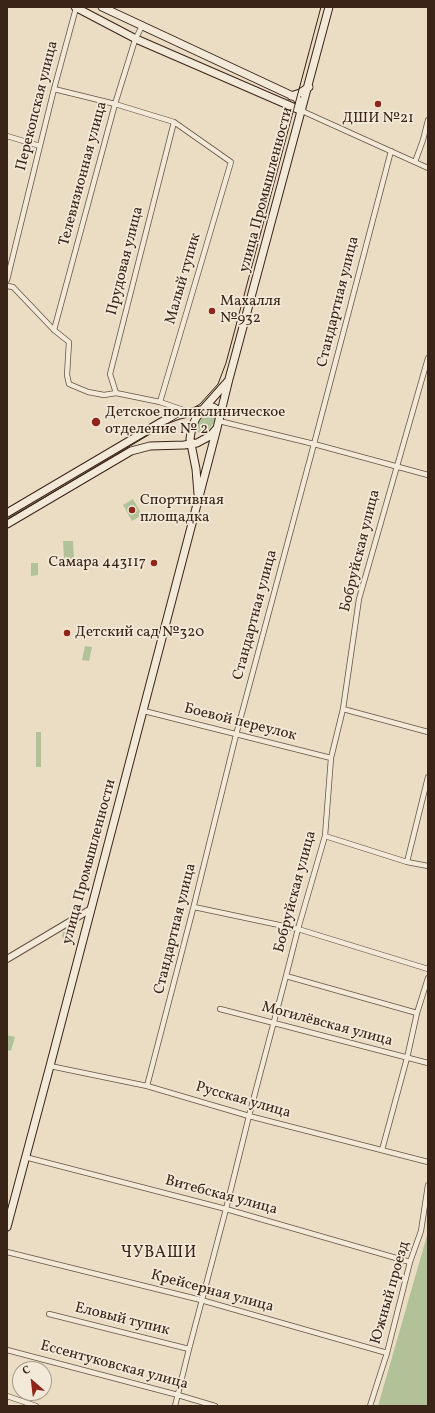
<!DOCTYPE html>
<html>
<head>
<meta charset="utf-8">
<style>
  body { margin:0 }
  #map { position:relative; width:435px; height:1413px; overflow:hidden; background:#ebddc4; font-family:Vollkorn,serif }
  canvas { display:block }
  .frame { position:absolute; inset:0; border:8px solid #3a2418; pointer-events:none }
  .north { position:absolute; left:12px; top:1361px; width:40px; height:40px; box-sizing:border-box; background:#f2e9d9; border:1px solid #a89a8c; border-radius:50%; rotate:332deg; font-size:11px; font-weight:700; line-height:16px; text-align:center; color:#3a2418 }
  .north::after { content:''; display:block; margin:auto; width:14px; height:18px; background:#8f2418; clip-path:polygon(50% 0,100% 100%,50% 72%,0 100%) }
</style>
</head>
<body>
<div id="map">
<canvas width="435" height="1413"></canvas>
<div class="frame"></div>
<div class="north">С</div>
</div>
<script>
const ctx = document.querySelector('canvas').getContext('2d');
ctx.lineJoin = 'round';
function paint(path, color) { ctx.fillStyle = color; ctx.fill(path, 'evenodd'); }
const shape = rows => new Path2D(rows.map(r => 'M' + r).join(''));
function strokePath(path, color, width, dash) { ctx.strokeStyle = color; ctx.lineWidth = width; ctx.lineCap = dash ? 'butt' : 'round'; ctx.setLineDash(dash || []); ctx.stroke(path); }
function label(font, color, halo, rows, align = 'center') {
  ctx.font = font + ' Vollkorn,serif'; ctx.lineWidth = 3.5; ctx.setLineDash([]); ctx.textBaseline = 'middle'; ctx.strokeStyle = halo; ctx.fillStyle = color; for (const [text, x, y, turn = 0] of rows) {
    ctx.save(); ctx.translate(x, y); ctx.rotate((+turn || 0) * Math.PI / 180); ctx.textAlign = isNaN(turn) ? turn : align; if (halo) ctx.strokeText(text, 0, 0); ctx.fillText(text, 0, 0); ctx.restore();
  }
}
paint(shape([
  [212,409,217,413,214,422,206,433,202,435,200,434,197,431,197,424,204,412],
  [133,499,142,515,132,521,123,505],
  [63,541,73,541,74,559,64,559],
  [31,563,38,563,38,575,31,576],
  [85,646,92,647,89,661,82,660],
  [36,732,41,732,41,767,36,767],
  [63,932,66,932,71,934,74,940,74,945,65,942,62,936],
  [7,1035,15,1037,11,1051,7,1050],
  [428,1232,428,1406,378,1406]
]), '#b1c299');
const minor = shape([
  [54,89,115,104,174,122,231,162,160,402],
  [302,111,428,168],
  [7,136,40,146],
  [415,162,423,140,428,120],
  [7,280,54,89,76,8],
  [7,286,13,287,54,330,69,342,67,375,69,384,88,392,104,395,116,393,110,374,174,122],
  [54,330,115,104,135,40,142,26],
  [116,393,160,402,189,412],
  [219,421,314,444,428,475],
  [343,709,428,732],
  [144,711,331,758],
  [325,836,407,862,428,866],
  [407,862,428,777],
  [194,907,298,929,428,969],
  [286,976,417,1013],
  [220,1009,428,1063],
  [50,1066,147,1086,249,1116,428,1162],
  [147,1086,193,909,236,735,314,444,391,151],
  [382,1150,407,1058,417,1013,428,978],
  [25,1157,226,1209,410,1262],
  [7,1252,201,1300,387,1353],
  [49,1314,189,1349],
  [7,1350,178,1395,215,1406],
  [7,1396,36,1406],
  [175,1406,189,1349,226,1209,249,1116,286,976,298,929,325,836,331,758,343,709,359,599,428,358],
  [370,1406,387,1353,410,1262,421,1231,428,1185]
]);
const tertiary = shape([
  [7,959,91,909]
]);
const secondary = shape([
  [75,7,136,39,302,111],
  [102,7,297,98,302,111],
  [291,96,300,93,309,87],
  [204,408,228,381],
  [198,494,196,469,190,439,192,427,196,418,204,408,213,407,218,410,221,415],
  [7,513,163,421,179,415,201,410],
  [7,524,131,451,150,446,184,445,197,443,210,436,217,428,229,379,329,7],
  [7,1227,50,1066,217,428]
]);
strokePath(minor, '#665243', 6);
strokePath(tertiary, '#665243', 8);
strokePath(secondary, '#3a2418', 9);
strokePath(minor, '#f2e9d9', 4.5);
strokePath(tertiary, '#f2e9d9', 6);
strokePath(secondary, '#f2e9d9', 7);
strokePath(shape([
  [7,520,200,404,218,384,226,363,321,7]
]), '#3a2418', 1);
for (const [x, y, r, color] of [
  [378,104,4,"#8f2418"],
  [212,311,4,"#8f2418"],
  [96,422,5,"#8f2418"],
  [132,510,4,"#8f2418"],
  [154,563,4,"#8f2418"],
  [67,633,4,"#8f2418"]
]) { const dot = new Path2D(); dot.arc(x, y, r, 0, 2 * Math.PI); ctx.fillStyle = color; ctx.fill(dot); strokePath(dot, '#f2e9d9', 1.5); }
label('15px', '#3a2418', '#f2e9d9', [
  ["Перекопская улица",38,106,-76],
  ["Телевизионная улица",84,174,-75],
  ["улица Промышленности",267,190,-75],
  ["Прудовая улица",126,261,-76],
  ["Малый тупик",184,279,-74],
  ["Стандартная улица",339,302,-76],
  ["Бобруйская улица",361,551,-76],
  ["Стандартная улица",256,615,-75],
  ["Боевой переулок",240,723,14],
  ["улица Промышленности",90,862,-75],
  ["Бобруйская улица",296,892,-75],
  ["Стандартная улица",176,929,-76],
  ["Могилёвская улица",327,1025,15],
  ["Русская улица",243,1101,16],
  ["Витебская улица",221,1196,15],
  ["Крейсерная улица",212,1292,15],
  ["Южный проезд",391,1293,-74],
  ["Еловый тупик",122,1320,14],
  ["Ессентуковская улица",114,1366,15]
]);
label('15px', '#3a2418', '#f2e9d9', [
  ["ДШИ №21",378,119,"center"],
  ["Махалля",220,302],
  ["№932",220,319],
  ["Детское поликлиническое",105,413],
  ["отделение № 2",105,430],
  ["Спортивная",140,501],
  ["площадка",140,518],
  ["Самара 443117",146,563,"right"],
  ["Детский сад №320",75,633]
], 'left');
ctx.letterSpacing = '1px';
label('16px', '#3a2418', '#f2e9d9', [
  ["ЧУВАШИ",159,1254]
]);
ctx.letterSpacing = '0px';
</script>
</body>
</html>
